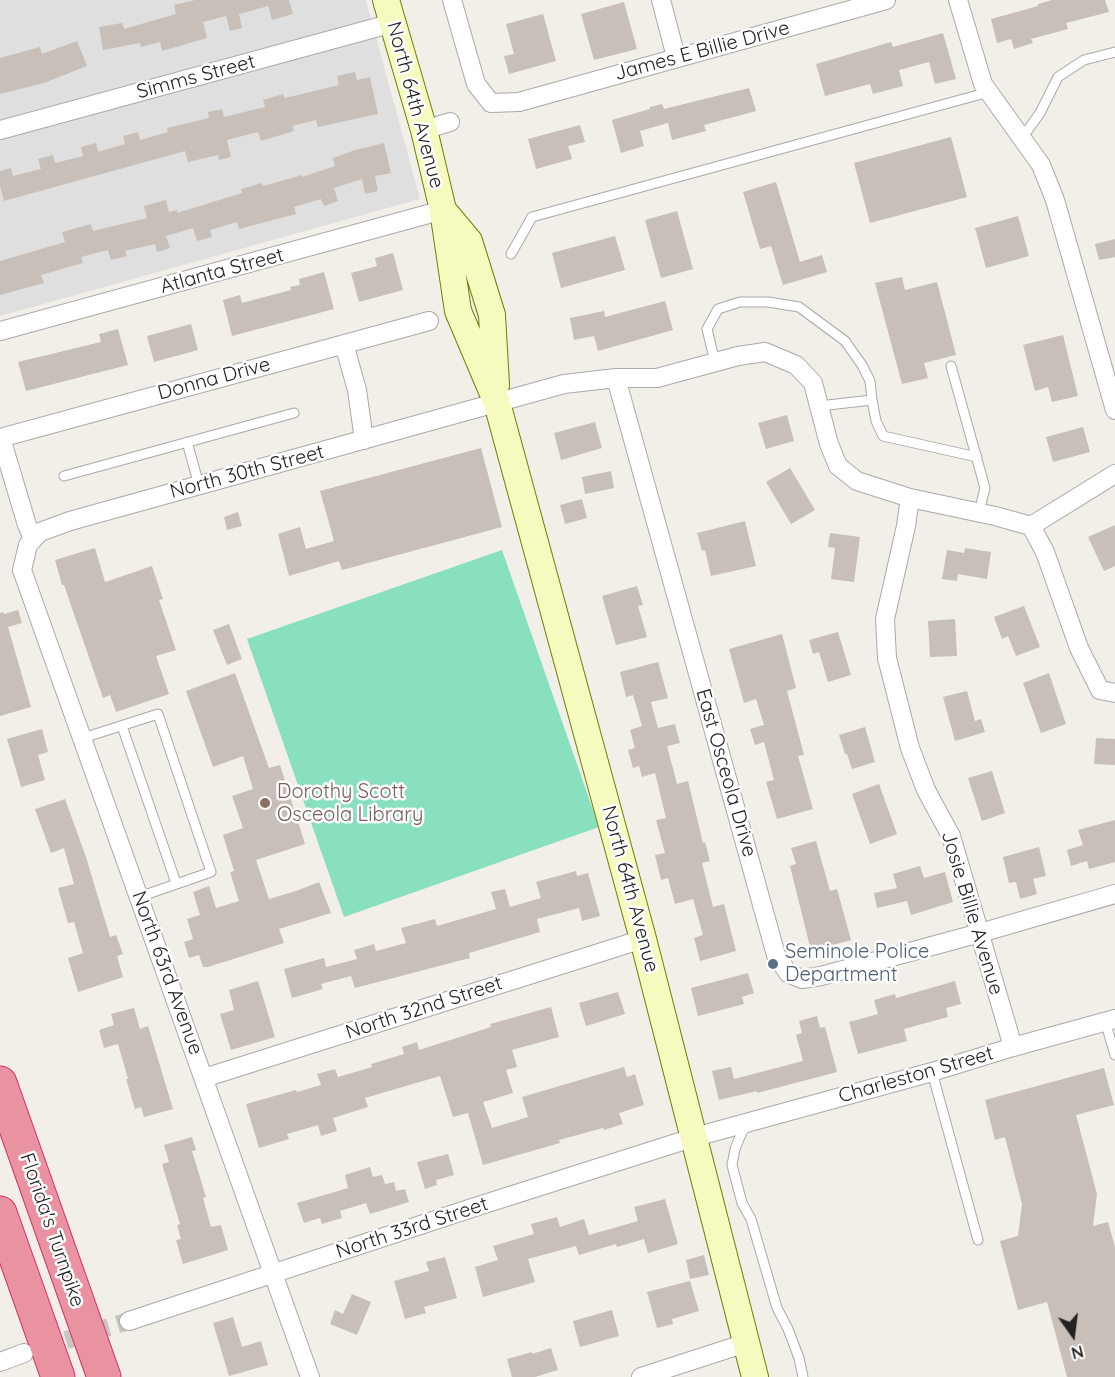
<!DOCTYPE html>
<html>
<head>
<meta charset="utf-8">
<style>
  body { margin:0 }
  #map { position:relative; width:1115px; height:1377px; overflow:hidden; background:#f2efe9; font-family:Quicksand,sans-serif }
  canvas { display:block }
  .north { position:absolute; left:1043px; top:1305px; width:60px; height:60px; -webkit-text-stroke:4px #fff; paint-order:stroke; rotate:166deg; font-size:16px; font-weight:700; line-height:24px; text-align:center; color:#222 }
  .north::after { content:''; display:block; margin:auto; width:21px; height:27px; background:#222; clip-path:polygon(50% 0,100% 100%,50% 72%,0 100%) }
</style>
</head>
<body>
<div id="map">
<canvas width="1115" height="1377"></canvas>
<div class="north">N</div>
</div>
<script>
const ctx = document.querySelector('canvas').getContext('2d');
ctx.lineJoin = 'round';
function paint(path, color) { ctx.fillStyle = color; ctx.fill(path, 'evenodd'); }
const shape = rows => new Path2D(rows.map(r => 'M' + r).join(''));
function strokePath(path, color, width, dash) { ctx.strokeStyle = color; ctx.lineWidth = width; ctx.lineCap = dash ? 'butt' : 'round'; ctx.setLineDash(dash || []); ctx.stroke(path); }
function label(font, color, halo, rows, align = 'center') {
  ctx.font = font + ' Quicksand,sans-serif'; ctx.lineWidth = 5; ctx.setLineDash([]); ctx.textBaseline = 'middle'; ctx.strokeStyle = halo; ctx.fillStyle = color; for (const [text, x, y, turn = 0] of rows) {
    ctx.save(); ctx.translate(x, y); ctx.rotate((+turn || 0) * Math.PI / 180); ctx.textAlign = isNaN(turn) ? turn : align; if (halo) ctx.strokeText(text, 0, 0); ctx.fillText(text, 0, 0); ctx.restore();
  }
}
paint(shape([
  [0,0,366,0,420,199,0,316]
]), '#e0dfdf');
paint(shape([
  [502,550,599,827,344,917,247,639]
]), '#88e0be');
paint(shape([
  [195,0,289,0,293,14,272,20,268,6,239,14,242,28,230,31,226,16,203,22,207,38,176,47,162,51,160,42,141,47,140,43,103,50,99,27,122,23,124,29,176,14,174,5],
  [1052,0,1105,0,1109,12,1066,23,1068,29,1031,39,1033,43,1014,49,1011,39,997,43,991,19,1038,6,1038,4],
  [624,2,637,49,594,60,581,14],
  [543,14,556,61,509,74,504,56,514,54,506,24],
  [943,33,956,79,935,84,929,62,899,70,903,86,873,94,870,84,825,96,816,64,891,42,893,47],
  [77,41,87,66,44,83,0,94,0,58,40,47,42,54],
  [355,72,357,80,370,77,378,114,318,127,316,120,292,126,294,131,261,141,258,132,227,140,231,157,219,160,218,155,188,162,185,151,4,201,0,186,0,171,11,168,13,176,41,169,38,159,53,155,55,163,83,156,81,147,96,143,98,152,125,144,123,136,138,132,140,140,168,132,167,128,209,118,208,112,222,109,224,117,265,107,263,100,283,94,285,98,339,85,337,76],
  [749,88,756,111,704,125,706,131,672,140,668,123,640,131,644,146,621,153,612,120,650,109,650,107,662,104,664,109],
  [580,125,585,142,568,146,572,159,536,169,528,139],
  [951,137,967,197,870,223,854,163],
  [384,143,391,173,375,176,378,191,365,194,362,179,334,188,338,201,324,206,321,199,294,207,296,214,239,229,237,222,210,230,212,237,197,241,193,228,166,236,170,248,157,252,155,244,125,251,127,256,111,260,108,250,81,257,83,263,41,275,44,283,0,295,0,261,65,242,62,232,91,224,93,231,147,218,144,206,166,200,169,212,177,210,177,213,242,193,241,189,262,183,263,186,302,175,302,177,335,166,333,158,355,150],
  [776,182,800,262,822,255,827,272,783,285,771,246,760,249,743,192],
  [677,211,693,269,661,278,645,220],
  [1018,216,1029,256,986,268,975,228],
  [615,236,625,270,561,288,552,253],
  [1115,239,1115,257,1099,260,1095,244],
  [393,253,403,290,359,302,351,273,377,266,375,258],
  [324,272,334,309,232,336,223,300,240,295,242,303,291,290,290,287,300,285,299,279],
  [902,277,905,290,937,282,956,355,924,363,928,378,902,384,875,283],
  [665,301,673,330,598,351,594,336,574,340,570,318,604,311,605,317],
  [191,324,198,350,154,362,147,336],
  [118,329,128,365,26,391,18,362,101,342,99,334],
  [1063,335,1078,396,1052,402,1048,387,1035,391,1023,345],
  [787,415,794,441,766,449,758,423],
  [595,422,602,448,561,460,554,433],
  [1083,427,1090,452,1053,462,1046,437],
  [481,448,502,527,342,570,339,561,289,576,278,534,300,527,306,549,334,541,320,491],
  [790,468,815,510,791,524,766,482],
  [611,471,614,488,585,494,582,477],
  [582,499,587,518,565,524,560,505],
  [238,512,242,526,227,530,224,517],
  [745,521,756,566,711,576,705,550,702,551,697,533],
  [1115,525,1115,566,1104,571,1088,537],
  [830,533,860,537,854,582,831,579,835,548,828,547],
  [95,548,105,582,152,566,163,599,159,600,176,650,156,656,169,694,116,712,110,695,103,698,64,585,62,585,55,560],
  [965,548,991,552,987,579,958,574,957,581,942,579,947,550,964,553],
  [637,586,643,605,638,606,647,637,616,645,602,596],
  [1024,606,1040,647,1016,656,1008,636,1002,639,994,617],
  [18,610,22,623,8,627,31,707,0,716,0,613,3,612,4,614],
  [955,619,957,656,930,657,928,621],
  [229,624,242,659,227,665,213,630],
  [838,632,851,675,828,682,819,652,813,654,809,640],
  [782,634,796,688,787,691,804,755,798,756,813,809,777,819,766,782,774,780,764,742,755,745,750,729,764,725,756,699,744,703,729,649],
  [658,662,668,698,651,702,658,728,675,724,680,743,667,746,677,784,688,781,703,843,705,842,710,861,702,863,713,907,724,904,736,951,700,961,694,938,703,935,693,899,675,904,668,878,661,880,655,855,665,853,656,820,666,818,655,773,642,777,639,766,633,768,628,750,635,748,630,730,642,726,633,695,626,697,620,672],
  [235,673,269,768,280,765,305,844,256,860,269,899,296,891,319,882,331,913,279,929,284,943,208,967,203,967,199,955,189,958,184,942,193,939,187,919,200,915,193,892,209,886,216,908,239,901,230,872,234,871,223,835,243,828,232,796,253,789,243,756,213,767,186,691],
  [1049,673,1066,724,1041,733,1023,683],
  [967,691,975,721,981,719,985,732,955,741,943,697],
  [865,727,875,762,852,769,847,754,845,754,839,735],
  [42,729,48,752,38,755,45,780,21,787,7,739],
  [1096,738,1115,739,1115,765,1094,764],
  [992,771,1005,813,982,821,968,778],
  [879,784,897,834,870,844,852,794],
  [65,799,86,857,110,937,116,935,123,954,117,956,123,977,78,992,68,958,83,953,74,922,68,923,58,888,74,884,64,848,51,853,35,809],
  [1115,820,1115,862,1089,869,1087,861,1071,866,1067,850,1083,845,1078,830],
  [816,841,830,891,837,889,851,940,811,951,790,866,796,864,791,848],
  [1039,847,1046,876,1033,879,1037,894,1020,899,1016,882,1009,883,1003,857],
  [920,866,924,878,945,872,953,902,911,915,907,901,877,908,874,893,897,888,893,874],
  [576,871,577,876,588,873,600,916,582,921,579,908,537,919,540,932,469,953,470,958,355,988,351,976,321,984,323,989,292,998,284,969,324,958,326,967,357,959,354,950,374,944,376,951,406,943,401,928,435,919,437,926,496,909,491,892,505,889,510,907,541,898,536,882],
  [748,973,754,993,742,997,744,1004,698,1016,691,988],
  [258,981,275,1037,231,1050,220,1014,234,1010,229,990],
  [955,981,961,1004,946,1008,948,1017,904,1029,907,1041,858,1054,849,1022,878,1014,874,1000,895,994,896,998],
  [618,992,625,1014,586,1026,579,1003],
  [551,1007,559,1037,512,1050,517,1067,506,1070,513,1093,483,1102,492,1128,528,1117,522,1097,624,1067,627,1077,635,1074,644,1105,619,1113,623,1124,604,1130,603,1128,559,1140,560,1143,483,1165,468,1113,453,1117,440,1076,365,1098,368,1107,333,1118,337,1131,321,1136,318,1125,287,1134,289,1139,259,1148,246,1104,296,1090,297,1092,321,1085,317,1074,335,1069,338,1077,372,1067,371,1064,404,1054,402,1047,417,1042,419,1050,491,1027,490,1024],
  [134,1008,140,1029,148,1026,173,1109,144,1117,141,1107,135,1109,126,1079,128,1079,118,1044,104,1048,99,1030,114,1025,111,1014],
  [817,1016,820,1028,825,1027,837,1072,757,1093,757,1091,719,1100,712,1071,731,1067,734,1079,803,1061,796,1035,802,1033,799,1021],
  [1104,1068,1114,1105,1076,1115,1097,1194,1093,1226,1108,1222,1115,1247,1115,1377,1067,1377,1047,1302,1018,1310,1000,1241,1018,1236,1022,1204,1005,1137,995,1140,985,1100],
  [192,1137,196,1150,192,1151,206,1197,203,1198,211,1227,221,1225,228,1250,183,1264,176,1240,181,1239,177,1225,180,1224,162,1164,169,1162,164,1145],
  [448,1154,454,1175,436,1180,437,1185,425,1189,417,1162],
  [370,1167,373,1177,382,1175,385,1184,394,1182,396,1191,405,1189,409,1202,370,1214,366,1203,340,1211,342,1218,322,1224,320,1218,304,1223,297,1203,348,1188,345,1175],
  [665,1199,678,1244,648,1253,644,1239,617,1247,616,1244,579,1255,576,1246,528,1259,535,1282,483,1297,475,1267,498,1260,493,1246,534,1234,531,1224,557,1217,560,1227,584,1219,589,1235,638,1221,634,1207],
  [704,1255,709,1275,690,1279,686,1260],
  [445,1257,457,1298,424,1307,426,1313,405,1319,394,1281,429,1271,426,1262],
  [690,1281,699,1311,672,1319,673,1324,657,1328,647,1292],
  [352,1294,371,1302,357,1335,330,1324,335,1310,343,1314],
  [612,1310,619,1336,580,1347,573,1321],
  [233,1317,242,1347,261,1341,268,1365,229,1376,213,1323],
  [551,1348,558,1370,535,1377,512,1377,507,1359,532,1352,532,1354]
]), '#c7bfb8');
strokePath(shape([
  [40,1348,129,1321]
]), '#c8c6c1', 18, [18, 9]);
const lane = shape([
  [1022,138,1040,113,1058,77,1084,60,1115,52],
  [511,254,532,217,989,92],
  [715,362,707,329,718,309,740,302,768,302,799,307,845,341,862,365,870,381,872,400,876,421,883,436,977,457],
  [951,366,985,488,979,512],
  [819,406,872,400],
  [187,442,199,485],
  [64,476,294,413],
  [122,726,176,883],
  [83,738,158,714,211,872,139,897],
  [1105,1021,1115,1055],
  [932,1072,978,1240],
  [748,1125,742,1132,735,1149,732,1165,742,1203,751,1219,777,1308,788,1329,799,1358,803,1377]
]);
const street = shape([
  [452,0,476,84,491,103,519,102,886,0],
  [661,0,676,57],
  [958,0,983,84,1041,165,1055,200,1115,410],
  [0,130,393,23],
  [424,130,450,122],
  [0,331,443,210],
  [344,344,357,390,364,440],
  [616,378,776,955,788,973,802,979,821,976,980,933,1115,894],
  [0,438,429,321],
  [1,438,27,525,33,539],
  [910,498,906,526,885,619,887,658,910,748,926,790,951,836,1013,1047],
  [1031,526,1045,552,1079,648,1100,690,1115,693],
  [204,1078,643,939],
  [129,1321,475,1207,695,1137,932,1072,1013,1047,1115,1019],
  [0,1362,24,1353],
  [310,1377,22,570,28,545,40,532,70,521,564,384,616,378,657,378,738,356,765,352,796,365,813,383,829,444,838,466,857,481,910,498,995,516,1031,526,1115,474],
  [641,1377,746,1343]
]);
const secondary = shape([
  [386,0,424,130,443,210,458,311,497,403,643,939,755,1377],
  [443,210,469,241,492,315,496,385]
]);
const highway = shape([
  [0,1083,104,1377],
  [0,1213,58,1377]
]);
strokePath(lane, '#a9a9a9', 11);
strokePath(street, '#a9a9a9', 20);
strokePath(secondary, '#707d05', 28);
strokePath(highway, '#dc2a67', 35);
strokePath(lane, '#fff', 9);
strokePath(street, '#fff', 18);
strokePath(secondary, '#f7fabf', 26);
strokePath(highway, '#e892a2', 33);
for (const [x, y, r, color] of [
  [265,803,6,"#8d6e63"],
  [773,964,6,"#5c6f8a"]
]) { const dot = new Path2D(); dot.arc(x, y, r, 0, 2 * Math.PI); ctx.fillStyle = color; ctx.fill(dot); strokePath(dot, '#fff', 2); }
label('20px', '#222', '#fff', [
  ["James E Billie Drive",702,51,-15],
  ["Simms Street",196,77,-15],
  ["North 64th Avenue",415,105,75],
  ["Atlanta Street",222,271,-15],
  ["Donna Drive",214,379,-15],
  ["North 30th Street",247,472,-15],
  ["East Osceola Drive",726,773,74],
  ["North 64th Avenue",630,889,75],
  ["Josie Billie Avenue",972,913,73],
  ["North 63rd Avenue",167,973,70],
  ["North 32nd Street",424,1008,-18],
  ["Charleston Street",916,1075,-16],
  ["North 33rd Street",412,1228,-18],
  ["Florida's Turnpike",52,1230,71]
]);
label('20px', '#785e54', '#fff', [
  ["Dorothy Scott",277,792],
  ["Osceola Library",277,815]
], 'left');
label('20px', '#4e5e75', '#fff', [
  ["Seminole Police",785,952],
  ["Department",785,975]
], 'left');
</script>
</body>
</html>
